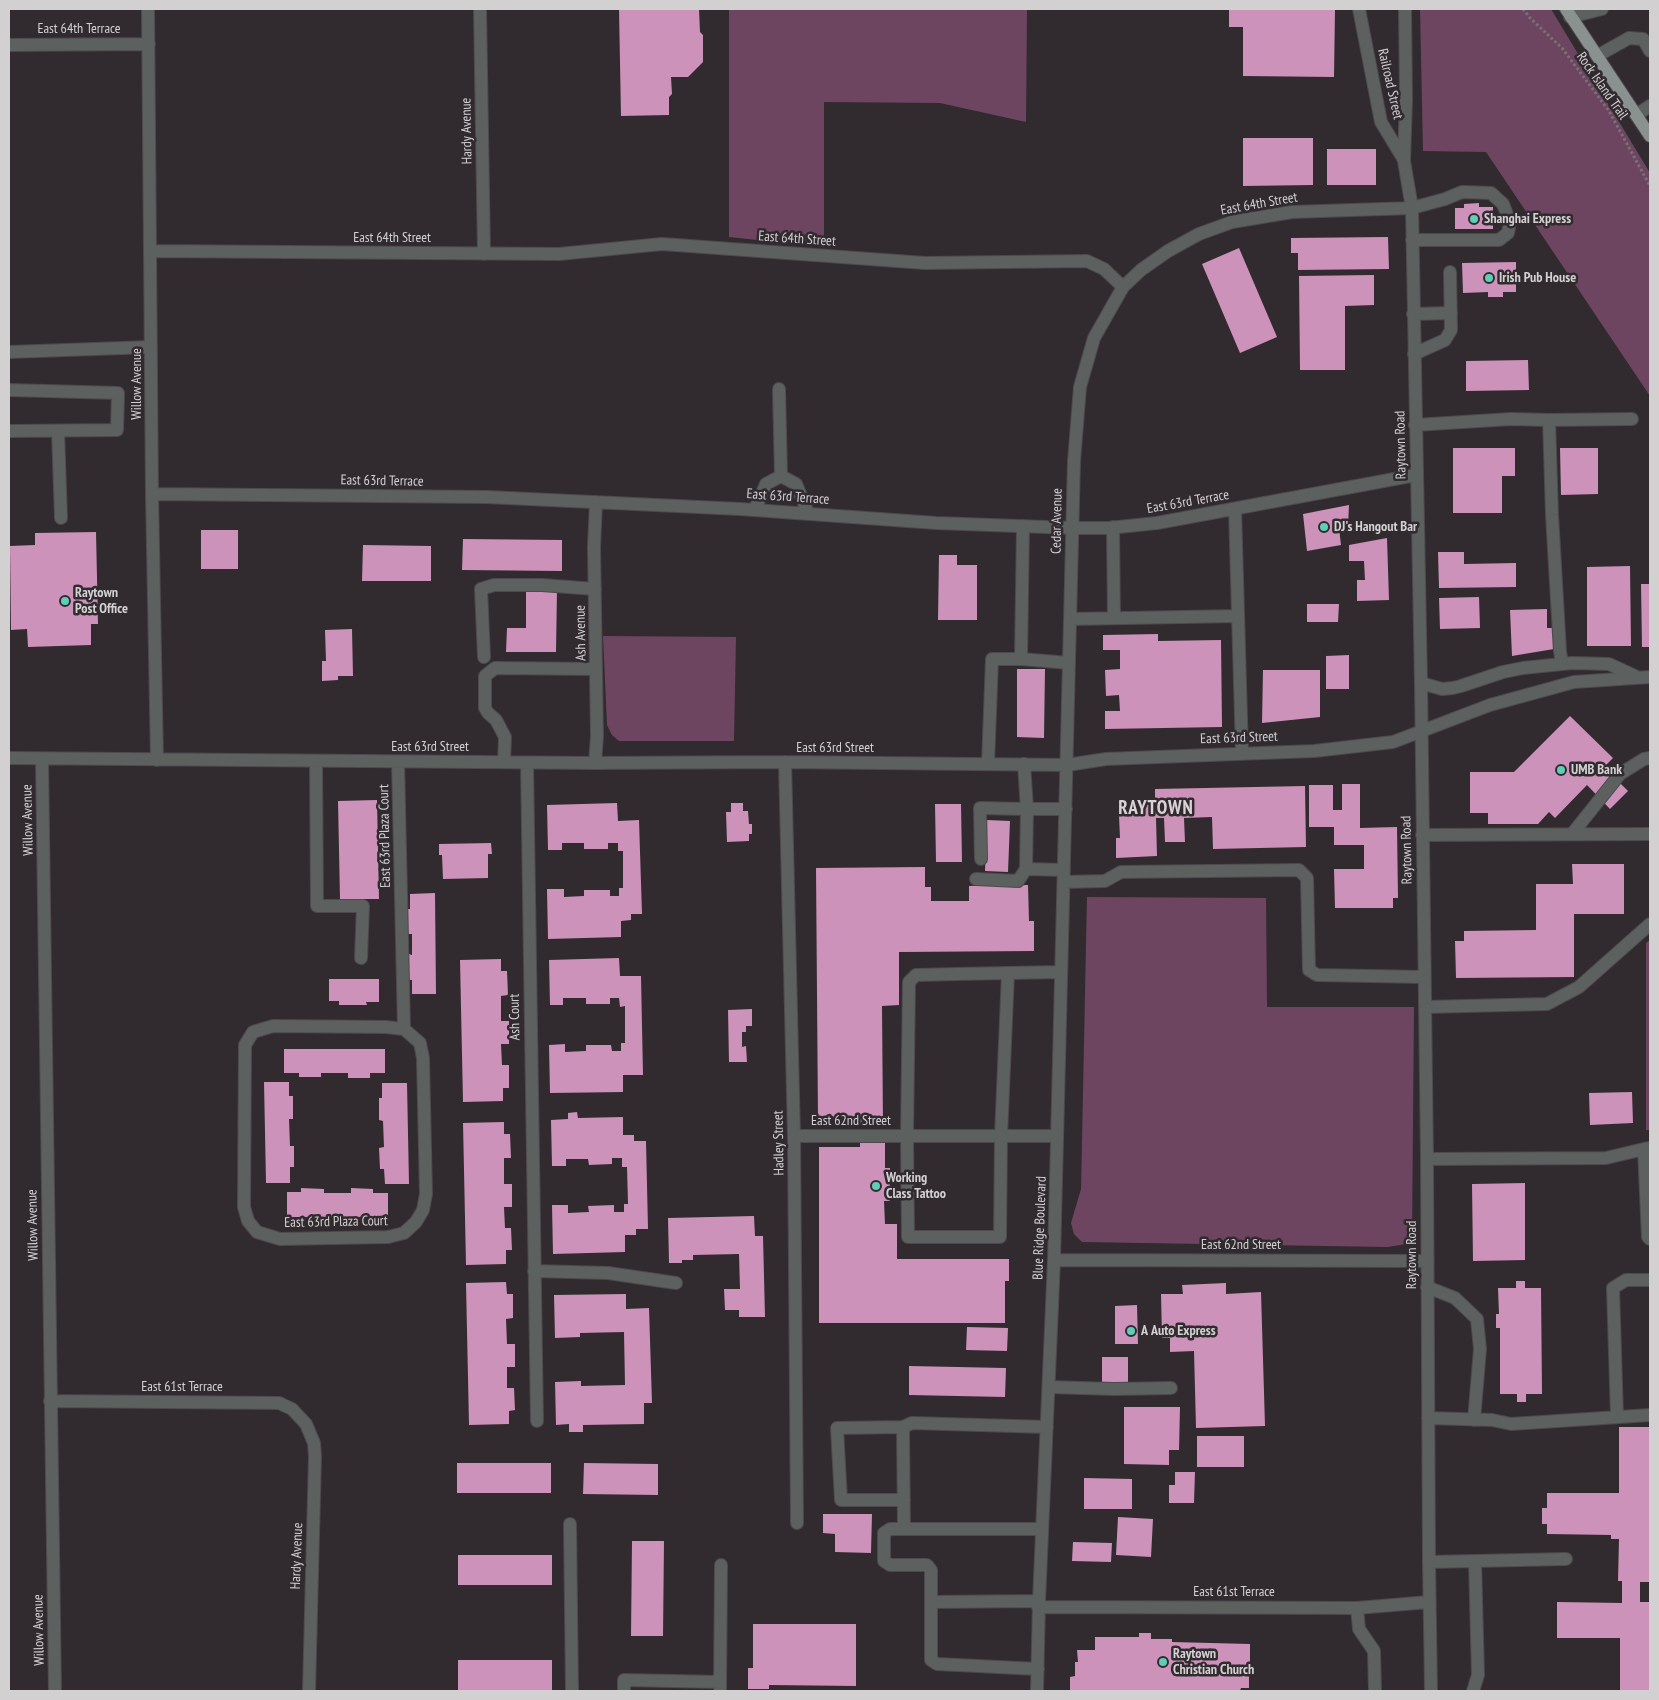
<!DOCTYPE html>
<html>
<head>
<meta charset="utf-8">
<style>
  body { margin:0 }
  #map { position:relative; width:1659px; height:1700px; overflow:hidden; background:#312b2f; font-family:"PT Sans Narrow",sans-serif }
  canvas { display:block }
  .frame { position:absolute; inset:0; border:10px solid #d3d0d2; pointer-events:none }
</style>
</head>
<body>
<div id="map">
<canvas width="1659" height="1700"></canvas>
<div class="frame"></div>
</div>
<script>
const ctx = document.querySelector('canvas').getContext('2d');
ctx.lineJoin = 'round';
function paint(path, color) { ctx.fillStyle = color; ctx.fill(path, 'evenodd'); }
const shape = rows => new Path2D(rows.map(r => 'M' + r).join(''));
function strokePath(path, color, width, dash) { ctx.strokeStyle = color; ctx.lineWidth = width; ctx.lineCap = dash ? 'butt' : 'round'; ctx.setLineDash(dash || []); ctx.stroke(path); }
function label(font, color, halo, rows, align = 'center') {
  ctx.font = font + ' "PT Sans Narrow",sans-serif'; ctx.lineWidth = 5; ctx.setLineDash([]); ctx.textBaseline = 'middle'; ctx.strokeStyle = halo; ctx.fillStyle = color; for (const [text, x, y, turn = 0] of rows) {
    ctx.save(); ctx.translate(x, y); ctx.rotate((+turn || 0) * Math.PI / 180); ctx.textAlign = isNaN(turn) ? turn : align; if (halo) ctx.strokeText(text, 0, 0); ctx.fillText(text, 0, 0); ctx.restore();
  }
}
paint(shape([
  [729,9,1027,9,1026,122,940,103,824,102,824,247,729,237],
  [1420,9,1551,9,1650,173,1650,396,1486,152,1423,151],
  [603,636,736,637,734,741,619,741,612,735,607,725],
  [1087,897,1266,898,1267,1007,1414,1007,1412,1235,1406,1244,1388,1247,1082,1242,1074,1234,1071,1223,1081,1189],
  [1650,940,1650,1130,1646,1130,1646,943]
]), '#6d4561');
paint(shape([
  [619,9,699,9,700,32,703,35,703,62,688,77,671,77,672,94,669,97,669,115,621,116],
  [1229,9,1335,9,1334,77,1243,76,1243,27,1229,27],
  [1243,138,1313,138,1313,185,1243,186],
  [1327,149,1376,149,1376,185,1327,185],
  [1479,203,1479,207,1493,207,1493,229,1455,229,1455,208,1464,208,1464,204],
  [1388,237,1389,269,1298,270,1298,253,1291,253,1291,238],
  [1239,248,1277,337,1240,353,1202,264],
  [1516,262,1516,292,1503,292,1503,297,1488,297,1488,292,1463,293,1462,263],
  [1374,275,1374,305,1345,306,1345,370,1300,370,1299,276],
  [1528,360,1529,390,1466,391,1466,361],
  [1453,448,1515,448,1515,476,1502,476,1502,513,1453,513],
  [1560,448,1598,448,1598,494,1561,495],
  [1349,505,1348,527,1339,528,1341,545,1307,551,1303,514],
  [201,530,238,530,238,569,201,569],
  [96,532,98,624,91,624,91,645,28,647,27,629,11,630,10,546,35,545,35,533],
  [1387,538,1389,600,1357,601,1357,580,1365,580,1364,561,1349,561,1349,545],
  [463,539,562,540,562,571,462,570],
  [363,545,431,546,431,581,362,581],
  [1438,552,1464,552,1464,564,1516,563,1516,587,1439,588],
  [939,555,957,555,957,565,977,565,977,620,938,620],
  [1630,566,1631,646,1587,646,1587,567],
  [1641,584,1650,584,1650,647,1642,647],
  [526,590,557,590,556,652,506,652,507,628,526,628],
  [1479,597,1480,628,1440,629,1439,598],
  [1307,604,1339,604,1338,622,1307,622],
  [1547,609,1547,628,1554,628,1554,649,1512,656,1510,610],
  [352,629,353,676,338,676,338,680,322,681,322,661,326,661,325,630],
  [1158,634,1158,641,1221,640,1222,727,1105,729,1105,711,1120,711,1119,695,1106,696,1105,670,1120,669,1120,650,1103,650,1103,635],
  [1349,655,1349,689,1326,689,1326,656],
  [1017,669,1045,669,1044,738,1017,737],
  [1263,670,1320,670,1320,717,1262,723],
  [1570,716,1613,758,1604,767,1628,791,1610,809,1587,785,1555,818,1549,812,1538,824,1488,824,1488,813,1470,813,1470,772,1514,772],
  [1342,784,1360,784,1360,828,1397,827,1398,898,1393,898,1393,908,1335,908,1334,869,1364,869,1364,845,1334,845,1334,827,1309,827,1309,785,1333,785,1333,810,1342,810],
  [1305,786,1306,847,1213,849,1212,817,1184,818,1185,842,1165,842,1164,818,1156,818,1157,856,1116,858,1116,838,1120,838,1119,816,1124,816,1124,802,1155,801,1155,789],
  [377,800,379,899,340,899,338,801],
  [617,803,618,821,639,820,642,914,631,914,631,920,621,921,621,937,548,939,547,889,564,889,564,897,584,896,584,890,610,890,610,896,619,896,619,888,623,888,623,851,618,851,618,843,608,843,608,849,584,849,584,843,562,843,562,850,548,850,547,805],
  [731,803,743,803,743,811,748,811,749,824,752,824,752,834,749,834,749,841,727,842,726,812,731,812],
  [935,804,961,804,962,862,936,862],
  [987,820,1010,821,1008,872,985,871],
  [491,843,492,854,488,854,488,878,443,879,442,855,439,855,439,844],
  [1572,864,1624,864,1624,914,1574,914,1574,977,1456,978,1455,941,1464,941,1464,931,1536,930,1536,884,1573,884],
  [925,867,925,887,931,887,931,901,969,901,969,886,1028,885,1029,921,1034,921,1034,951,899,952,899,1005,882,1006,883,1126,859,1126,859,1120,818,1120,816,868],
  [435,893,436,994,412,994,412,980,409,980,409,954,412,955,412,934,408,934,408,909,410,909,410,894],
  [619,958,620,976,641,976,643,1075,623,1075,623,1092,550,1093,549,1045,565,1044,565,1052,586,1051,586,1045,611,1045,612,1051,621,1051,621,1043,625,1043,625,1006,620,1007,619,998,610,998,610,1004,586,1004,586,998,563,998,563,1005,550,1005,549,960],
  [501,959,501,971,507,971,508,995,501,996,501,1021,509,1021,509,1044,501,1044,502,1065,509,1065,509,1088,503,1088,503,1101,463,1102,460,960],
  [329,979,379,979,379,1002,366,1002,367,1005,339,1005,339,1001,329,1001],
  [752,1009,752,1026,746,1026,746,1032,742,1032,742,1047,746,1046,747,1062,729,1062,728,1010],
  [284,1049,385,1049,385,1073,370,1073,370,1078,348,1078,348,1073,321,1073,321,1077,299,1077,299,1073,284,1073],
  [264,1082,289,1082,289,1096,293,1096,293,1119,289,1119,290,1146,294,1146,294,1167,290,1167,290,1183,266,1183],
  [382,1083,407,1083,409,1184,385,1184,384,1169,380,1169,379,1148,384,1147,383,1121,379,1120,379,1098,382,1098],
  [1632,1092,1633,1123,1590,1125,1589,1093],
  [577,1112,578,1118,623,1117,623,1135,634,1135,634,1141,646,1141,648,1229,636,1229,636,1235,625,1235,625,1252,553,1254,552,1205,568,1205,568,1213,589,1212,588,1206,614,1205,614,1212,624,1212,624,1204,628,1204,627,1167,622,1167,622,1158,612,1158,612,1164,589,1165,588,1159,566,1159,566,1166,552,1166,551,1120,568,1119,568,1113],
  [504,1122,504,1134,510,1134,511,1158,504,1158,504,1184,512,1184,512,1207,504,1207,505,1228,511,1228,512,1250,506,1250,506,1264,466,1265,463,1123],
  [885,1142,885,1168,890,1168,890,1201,884,1201,885,1224,897,1224,897,1259,1009,1259,1009,1281,1005,1281,1005,1323,819,1323,819,1147,860,1147,860,1143],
  [1525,1183,1525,1260,1473,1261,1472,1184],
  [301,1188,324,1189,324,1193,351,1193,351,1188,373,1189,373,1193,388,1193,388,1217,287,1217,287,1192,301,1192],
  [754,1216,755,1236,763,1236,765,1317,739,1317,739,1310,725,1310,724,1289,740,1289,739,1254,693,1255,693,1260,682,1260,682,1263,669,1263,668,1218],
  [1516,1281,1525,1281,1525,1288,1541,1288,1542,1394,1526,1394,1526,1402,1517,1402,1517,1394,1500,1394,1500,1328,1496,1328,1496,1314,1499,1314,1498,1288,1516,1288],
  [506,1282,507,1294,513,1294,513,1318,506,1319,507,1344,515,1344,515,1367,507,1367,507,1388,514,1388,515,1410,509,1411,509,1424,469,1425,466,1283],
  [1226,1283,1226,1294,1261,1292,1265,1426,1196,1428,1194,1351,1170,1352,1170,1338,1162,1338,1161,1294,1183,1294,1182,1285],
  [626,1294,626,1309,649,1308,652,1403,644,1403,644,1424,583,1425,583,1432,569,1432,569,1424,556,1425,555,1382,581,1381,581,1386,625,1385,624,1332,580,1333,580,1337,555,1338,554,1295],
  [1137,1305,1138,1344,1115,1344,1115,1306],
  [967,1327,1008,1328,1007,1351,966,1350],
  [1102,1357,1128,1357,1128,1384,1102,1384],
  [909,1366,1006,1368,1005,1397,909,1395],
  [1124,1407,1180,1407,1179,1450,1169,1450,1169,1465,1124,1464],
  [1619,1427,1650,1427,1650,1582,1640,1582,1640,1602,1650,1602,1650,1691,1620,1691,1620,1638,1557,1638,1557,1602,1622,1603,1622,1581,1618,1581,1619,1539,1611,1539,1611,1535,1547,1534,1547,1524,1542,1524,1542,1508,1547,1508,1547,1493,1619,1493],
  [1197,1436,1244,1436,1244,1467,1197,1467],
  [457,1463,551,1463,551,1493,457,1493],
  [584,1463,658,1464,658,1495,583,1494],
  [1175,1472,1195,1472,1194,1503,1169,1503,1169,1485,1175,1485],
  [1084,1478,1132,1479,1132,1509,1084,1509],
  [823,1514,872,1514,871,1553,835,1552,835,1534,823,1533],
  [1118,1517,1153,1519,1151,1557,1116,1555],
  [632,1541,664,1541,663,1636,631,1636],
  [1073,1542,1112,1543,1111,1562,1072,1561],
  [458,1555,552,1555,552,1585,458,1585],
  [753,1624,856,1624,856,1686,769,1685,769,1689,748,1689,748,1668,753,1668],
  [1139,1633,1151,1633,1151,1639,1172,1639,1172,1642,1250,1644,1250,1664,1252,1664,1252,1674,1249,1674,1249,1688,1241,1688,1240,1691,1070,1691,1070,1677,1075,1676,1075,1662,1078,1662,1077,1650,1095,1650,1095,1637,1139,1637],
  [458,1660,552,1660,552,1690,458,1690]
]), '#cc92b9');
const minor = shape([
  [148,9,152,494,157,760],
  [480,9,484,254],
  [1359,9,1381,122,1404,160],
  [1405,9,1406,99,1404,161,1412,208,1421,683,1427,1159,1429,1562,1431,1691],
  [1570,17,1602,9],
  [9,45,149,44],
  [1597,56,1629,38,1643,39,1650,51],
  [1636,115,1650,106],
  [151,251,559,254,662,244,925,263,1087,261,1104,269,1123,287,1141,270,1168,251,1199,234,1232,222,1292,212,1412,208,1445,199,1462,192,1491,193,1503,204,1510,222,1508,233,1499,240,1412,240],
  [1413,314,1451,313],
  [9,352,151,347],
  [1414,354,1445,340,1451,330,1450,272],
  [779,389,781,476],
  [9,390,118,393,117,430,9,431],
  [1549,420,1552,515,1560,651,1562,664],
  [1415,425,1511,419,1549,420,1632,419],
  [58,431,61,518],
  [152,494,487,497,740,509,936,523,1072,528,1109,528,1157,523,1416,475],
  [755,509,766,484,781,476,796,484,808,513],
  [1235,509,1242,753],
  [1113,527,1114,618],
  [1070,619,1238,616],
  [484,657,481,589,494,585,542,585,595,589],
  [1021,659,1069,663],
  [1421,683,1442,689,1453,688,1461,686,1503,672,1523,668,1572,663,1609,664,1635,676],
  [9,758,595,763,785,762,1067,765,1106,759,1314,751,1393,742,1490,705,1574,682,1650,677],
  [42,759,55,1691],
  [316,761,317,906,363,906,361,958],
  [398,762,404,1029,420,1043,423,1058,426,1194,423,1210,416,1222,404,1233,388,1237,280,1239,257,1232,248,1221,244,1207,245,1045,253,1032,273,1026,386,1027,404,1029],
  [504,762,505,737,496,720,488,713,485,708,485,676,495,668,596,669],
  [785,762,794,1136,797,1523],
  [527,763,537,1421],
  [595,763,597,736,594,547,596,502],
  [988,764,992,659,1021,659,1023,526],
  [1572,834,1620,774,1644,759,1650,758],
  [1422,835,1650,834],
  [981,859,980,808,1027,809,1024,764],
  [1064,870,1026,869,1027,809,1066,809],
  [976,879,1018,881,1026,869],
  [1064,882,1105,881,1121,872,1299,870,1307,878,1309,970,1317,975,1424,977],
  [1008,973,1001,1136,1000,1237,908,1237,907,1136,909,982,916,975,957,974,1008,973,1061,972],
  [1425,1007,1547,1004,1579,987,1650,924],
  [794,1136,1057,1136],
  [1644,1149,1648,1237,1650,1239],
  [1427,1159,1606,1158,1644,1149,1650,1148],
  [1054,1260,1427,1261],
  [534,1271,608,1273,676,1283],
  [1427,1287,1455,1298,1477,1319,1480,1349,1474,1420],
  [1049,1387,1114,1389,1171,1388],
  [50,1401,279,1403,292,1409,306,1424,314,1443,315,1456,309,1691],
  [1617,1417,1613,1288,1626,1280,1650,1280],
  [1428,1418,1492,1420,1511,1424,1650,1415],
  [903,1427,837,1428,841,1500,904,1500],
  [570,1524,572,1691],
  [904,1529,903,1427,912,1423,1047,1427],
  [1429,1562,1566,1559],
  [1039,1601,931,1602,931,1570,927,1565,890,1565,884,1561,884,1533,890,1529,1042,1529],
  [931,1602,931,1660,937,1664,1038,1669],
  [1038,1607,1357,1608,1429,1602],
  [1357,1608,1359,1629,1374,1651,1375,1691],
  [624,1691,624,1680,720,1682],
  [720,1691,721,1565],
  [1037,1691,1039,1601,1054,1260,1074,461,1080,387,1094,338,1123,287],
  [1473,1691,1478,1675,1475,1561]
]);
const major = shape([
  [1566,9,1650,136]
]);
strokePath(minor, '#4e494c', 14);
strokePath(major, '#4e494c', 14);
strokePath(shape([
  [1523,9,1530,18,1562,48,1609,111,1650,186]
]), '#777275', 3, [2.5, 2.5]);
strokePath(minor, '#5c605f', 12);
strokePath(major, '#8a9290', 12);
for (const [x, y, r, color] of [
  [1474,219,5,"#5eceb8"],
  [1489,278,5,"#5eceb8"],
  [1324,527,5,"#5eceb8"],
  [65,601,5,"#5eceb8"],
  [1561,770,5,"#5eceb8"],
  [876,1186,5,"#5eceb8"],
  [1131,1331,5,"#5eceb8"],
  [1163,1662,5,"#5eceb8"]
]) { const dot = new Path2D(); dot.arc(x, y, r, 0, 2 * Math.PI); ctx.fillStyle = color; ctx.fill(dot); strokePath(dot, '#312b2f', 2); }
label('14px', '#d3d0d2', '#312b2f', [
  ["East 64th Terrace",79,29],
  ["Railroad Street",1390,84,77],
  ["Rock Island Trail",1602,86,55],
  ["Hardy Avenue",467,131,-91],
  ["East 64th Street",1259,204,-10],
  ["East 64th Street",392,238],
  ["East 64th Street",797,239,4],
  ["Willow Avenue",137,384,-90],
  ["Raytown Road",1401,445,-91],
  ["East 63rd Terrace",382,481,1],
  ["East 63rd Terrace",788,497,4],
  ["East 63rd Terrace",1188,502,-10],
  ["Cedar Avenue",1057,521,-89],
  ["Ash Avenue",581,633,-91],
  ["East 63rd Street",1239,738,-2],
  ["East 63rd Street",430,747],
  ["East 63rd Street",835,748],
  ["Willow Avenue",28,820,-91],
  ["East 63rd Plaza Court",385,836,-91],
  ["Raytown Road",1407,850,-91],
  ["Ash Court",515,1017,-91],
  ["East 62nd Street",851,1121],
  ["Hadley Street",779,1143,-91],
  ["East 63rd Plaza Court",336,1222,-1],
  ["Willow Avenue",33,1225,-91],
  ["Blue Ridge Boulevard",1040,1228,-88],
  ["East 62nd Street",1241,1245],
  ["Raytown Road",1412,1255,-90],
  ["East 61st Terrace",182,1387],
  ["Hardy Avenue",297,1556,-88],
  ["East 61st Terrace",1234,1592],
  ["Willow Avenue",39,1630,-91]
]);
label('bold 14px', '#d3d0d2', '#312b2f', [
  ["Shanghai Express",1484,219],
  ["Irish Pub House",1499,278],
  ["DJ's Hangout Bar",1334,527],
  ["Raytown",75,593],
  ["Post Office",75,609],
  ["UMB Bank",1571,770],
  ["Working",886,1178],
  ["Class Tattoo",886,1194],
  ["A Auto Express",1141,1331],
  ["Raytown",1173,1654],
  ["Christian Church",1173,1670]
], 'left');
ctx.letterSpacing = '1px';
label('bold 19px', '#d9d2d7', '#312b2f', [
  ["RAYTOWN",1156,809]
]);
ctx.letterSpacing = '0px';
</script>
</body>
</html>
